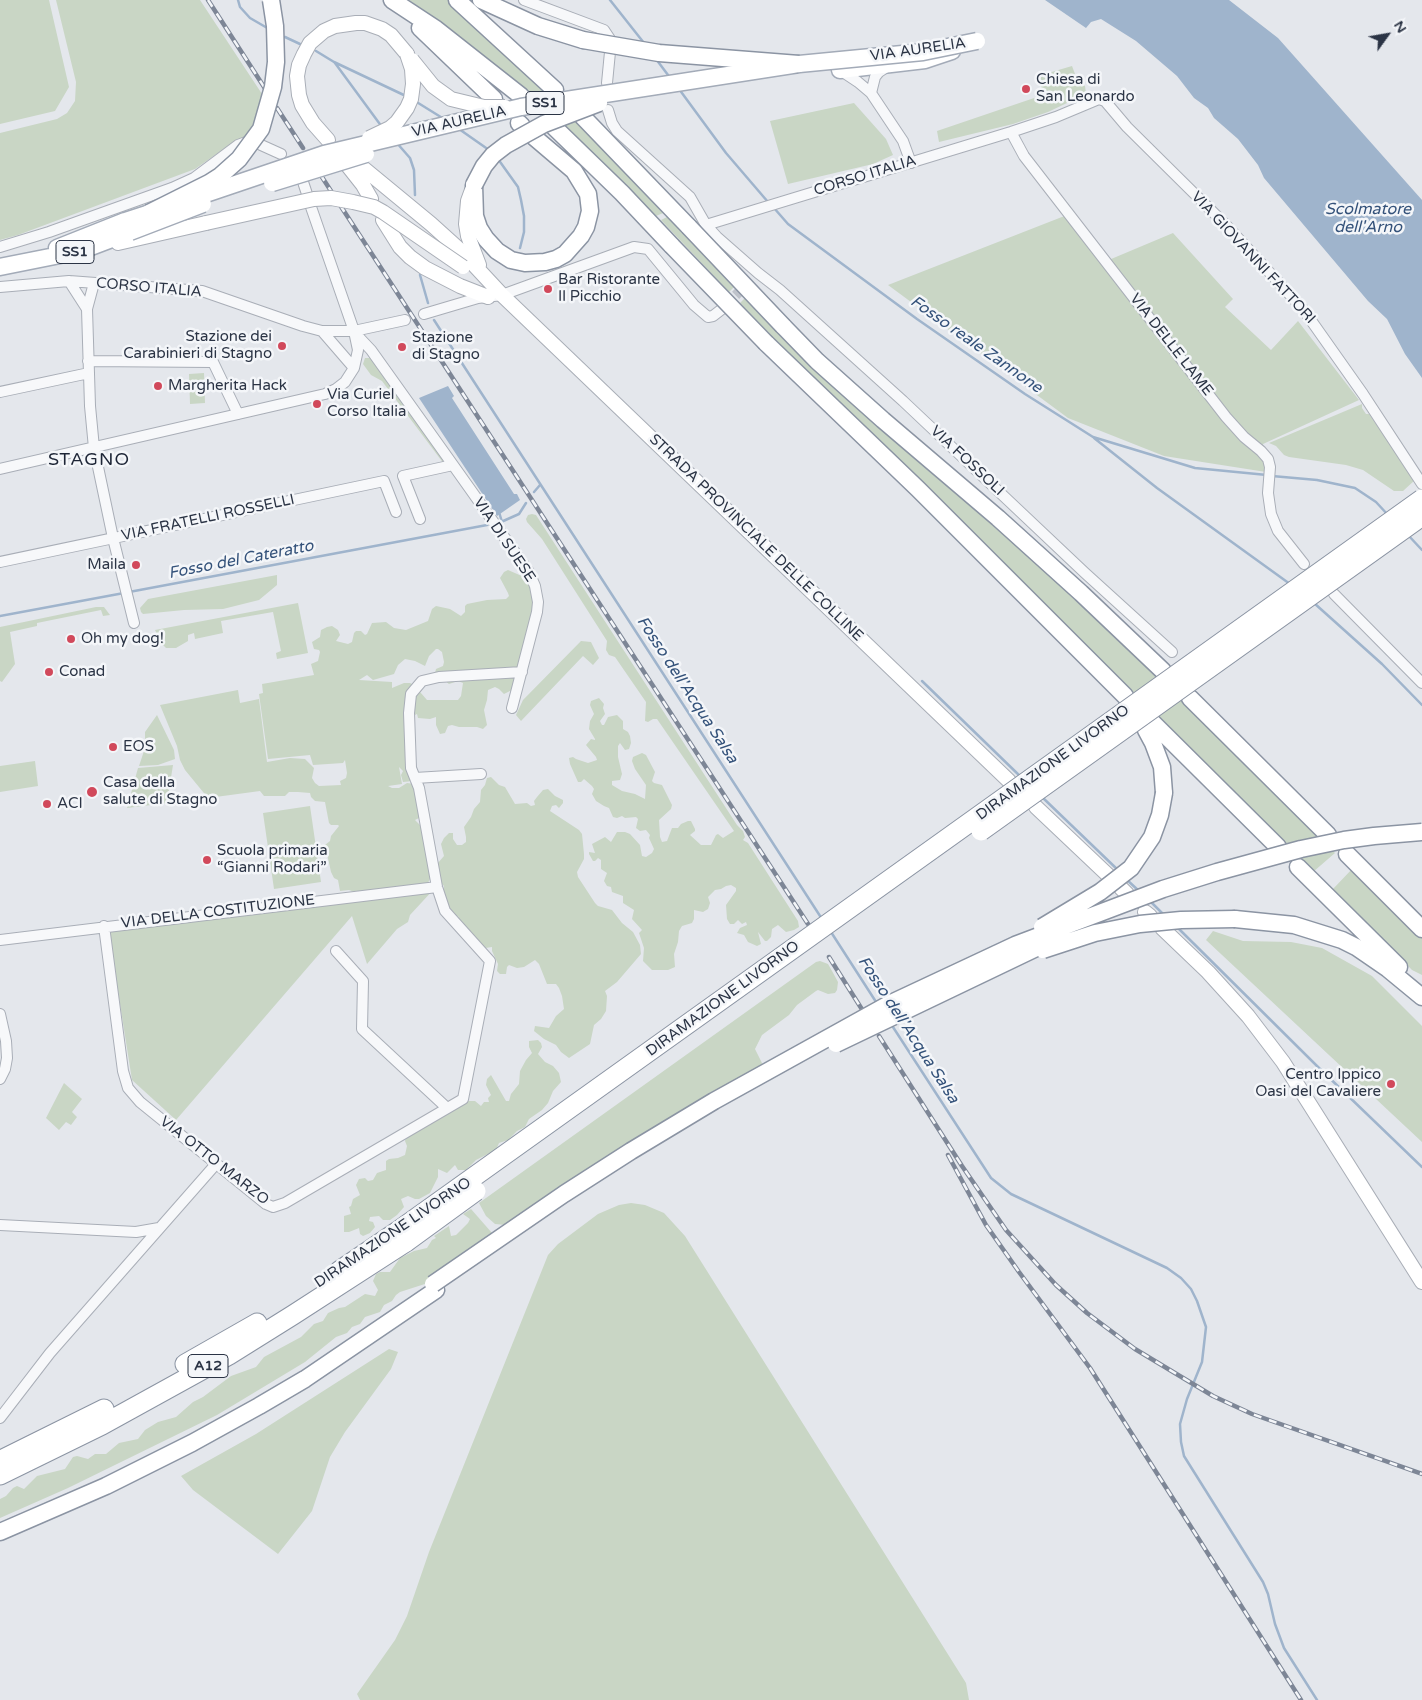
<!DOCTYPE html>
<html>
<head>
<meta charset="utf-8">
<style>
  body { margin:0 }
  #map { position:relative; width:1422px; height:1700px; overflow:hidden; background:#e4e7ec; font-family:"Varela Round",sans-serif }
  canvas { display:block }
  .north { position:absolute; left:1362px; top:10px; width:50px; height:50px; -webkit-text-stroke:4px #f4f6f9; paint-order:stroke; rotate:58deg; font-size:14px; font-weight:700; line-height:20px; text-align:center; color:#2b3445 }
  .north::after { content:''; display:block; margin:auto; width:18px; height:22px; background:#2b3445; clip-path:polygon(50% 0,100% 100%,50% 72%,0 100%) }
</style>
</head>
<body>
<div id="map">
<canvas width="1422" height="1700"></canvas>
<div class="north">N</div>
</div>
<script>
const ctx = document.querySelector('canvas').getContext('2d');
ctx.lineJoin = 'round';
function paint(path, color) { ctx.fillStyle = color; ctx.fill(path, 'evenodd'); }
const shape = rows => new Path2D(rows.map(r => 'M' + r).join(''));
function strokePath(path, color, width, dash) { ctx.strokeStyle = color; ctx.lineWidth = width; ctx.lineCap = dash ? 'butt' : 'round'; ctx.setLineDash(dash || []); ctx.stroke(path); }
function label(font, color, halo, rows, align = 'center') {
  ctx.font = font + ' "Varela Round",sans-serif'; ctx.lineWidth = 5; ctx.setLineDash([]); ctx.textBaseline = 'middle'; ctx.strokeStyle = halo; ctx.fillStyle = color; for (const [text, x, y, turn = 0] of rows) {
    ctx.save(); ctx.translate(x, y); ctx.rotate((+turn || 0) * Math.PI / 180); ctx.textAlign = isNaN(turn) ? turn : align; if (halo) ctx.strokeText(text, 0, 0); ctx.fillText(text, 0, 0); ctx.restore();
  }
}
paint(shape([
  [0,0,49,0,69,87,55,111,0,124],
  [56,0,200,0,264,97,253,127,246,140,238,139,195,169,18,235,0,240,0,133,57,119,67,113,75,101,76,82],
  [409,0,449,0,518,61,668,211,656,216,557,118,507,74],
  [1072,66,1078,82,1085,86,1086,94,1048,112,1013,124,939,142,937,131,1040,96,1043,93,1038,76],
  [854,103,886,139,893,155,873,164,788,184,770,121],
  [671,215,738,283,729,292,661,220],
  [1067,215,1104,262,1173,233,1233,299,1225,307,1271,350,1298,321,1359,400,1263,444,1266,472,1164,456,1068,418,888,285],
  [748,295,1099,615,1335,853,1313,872,1060,619,780,345,740,303],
  [365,358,370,358,373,360,446,461,444,464,382,381,371,375,363,364],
  [204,373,205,403,190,404,189,374],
  [1362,404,1362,408,1366,414,1369,414,1415,480,1403,491,1394,491,1363,470,1346,465,1289,457,1284,455,1276,446,1269,443],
  [532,514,536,515,737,825,743,831,745,837,743,840,748,843,798,921,799,927,794,930,786,932,778,925,772,929,771,937,767,941,765,941,758,932,761,944,757,946,748,942,744,935,737,933,740,928,747,925,746,922,742,924,738,920,734,924,730,924,727,919,726,905,736,891,736,888,731,885,726,886,721,889,715,890,708,897,710,903,708,909,703,912,694,910,694,919,692,923,682,926,679,931,678,942,674,954,675,967,668,970,652,970,643,961,644,948,639,933,642,930,632,919,634,910,623,903,623,896,612,892,611,887,607,886,604,881,607,873,601,869,601,860,598,858,595,861,593,861,589,854,589,852,595,853,592,844,605,837,611,842,617,832,625,832,630,834,640,845,642,856,646,857,652,853,654,849,649,838,650,835,646,830,640,831,636,828,638,819,636,817,625,818,622,816,617,818,613,817,609,808,604,806,596,801,592,794,594,789,592,786,584,779,581,782,578,782,570,764,569,758,573,757,576,759,588,763,597,760,596,757,586,745,591,739,595,740,595,739,589,729,590,721,594,714,590,705,591,701,599,698,604,704,603,708,605,714,600,721,602,725,604,725,608,717,617,715,623,721,623,729,628,732,630,736,631,743,629,749,625,750,620,743,618,746,618,757,622,774,620,780,612,781,612,785,622,791,635,794,645,799,646,785,635,769,632,761,633,757,642,753,646,755,655,772,652,781,654,783,662,785,672,805,671,809,659,820,660,837,662,842,667,841,672,828,678,828,681,824,688,821,691,821,695,829,695,831,690,835,701,845,711,845,716,835,718,834,723,838,734,831,657,719,653,719,648,722,645,721,646,702,615,657,609,655,606,650,607,641,542,539,527,522,526,519,528,515],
  [508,570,524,577,529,583,534,596,533,645,515,674,514,689,504,694,499,689,495,687,488,690,487,700,484,710,487,725,483,729,477,727,459,727,452,725,448,726,445,733,440,734,436,725,436,717,430,719,418,718,417,714,415,715,411,727,413,781,403,782,401,775,403,771,399,767,402,784,388,786,392,788,399,788,407,783,414,784,421,817,415,820,425,830,432,874,428,883,424,886,360,894,349,890,340,891,338,880,334,878,331,872,325,845,330,841,331,836,339,826,338,825,331,825,329,823,325,802,315,801,311,797,310,793,298,792,289,792,285,796,264,796,260,791,208,798,185,770,180,760,177,746,160,705,238,690,240,703,259,699,267,762,290,758,305,759,314,768,312,778,315,783,319,786,341,785,340,781,346,778,347,773,345,760,343,763,313,765,310,755,268,759,259,694,263,693,262,684,314,675,311,664,318,661,320,652,319,650,314,649,312,642,320,637,321,630,327,627,332,626,338,630,340,635,336,641,348,644,352,642,354,633,356,631,361,631,365,635,367,634,372,623,386,622,394,628,406,630,428,621,432,609,436,606,450,609,461,616,465,612,465,606,467,604,487,600,506,599,509,596,508,593,500,578,504,572],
  [436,649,438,649,442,652,444,662,443,666,436,669,435,673,449,684,458,681,463,683,461,696,458,700,427,700,414,685,410,683,404,683,392,688,392,682,359,680,367,675,373,680,394,674,398,665,405,659,415,661,425,666,429,656],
  [277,575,277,585,259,600,223,609,184,610,143,614,141,612,140,608,148,599],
  [298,603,308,653,277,659,276,653,281,651,273,612,221,621,223,633,195,639,194,633,188,635,188,641,176,648,166,648,162,644,155,630],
  [96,607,104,607,110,615,103,616,101,610,37,623,37,626,10,632,15,664,2,682,0,681,0,627],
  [581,641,591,642,599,658,593,665,583,656,521,721,516,715,523,700],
  [157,715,174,750,175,759,158,765,139,766,145,748,145,732],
  [35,761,38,786,0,792,0,766],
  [173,765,167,803,127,808,138,768],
  [491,777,499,785,505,787,515,804,527,803,531,806,535,805,534,801,537,797,543,790,548,789,555,796,563,800,563,803,559,808,556,805,552,806,550,811,579,830,582,834,584,854,584,859,577,872,578,877,595,903,598,906,612,910,622,923,633,932,640,945,641,954,617,982,605,991,607,996,606,1011,601,1019,594,1025,590,1044,569,1058,561,1052,556,1045,544,1039,534,1031,535,1026,549,1028,556,1016,564,1009,562,996,559,988,556,984,547,984,539,964,535,960,524,967,517,968,509,965,507,967,506,974,500,974,497,971,498,964,492,951,492,947,479,949,461,926,458,916,449,917,444,895,444,886,440,882,437,864,444,856,441,844,444,838,449,833,453,833,453,839,457,845,462,845,466,842,466,837,464,827,471,817,474,809,480,802,481,790,485,785,487,778],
  [310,806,321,882,274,889,263,813],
  [1353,868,1422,936,1422,975,1412,970,1333,889],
  [434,889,410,915,408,922,397,929,367,964,352,916,176,1120,132,1080,108,928],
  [1213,931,1243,941,1291,942,1322,948,1372,976,1422,1026,1422,1142,1206,940],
  [820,961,828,964,832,971,838,982,837,990,835,993,828,994,818,990,816,991,797,1005,789,1015,762,1035,755,1049,763,1065,506,1225,495,1224,486,1216,479,1203,816,962],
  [538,1040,541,1043,542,1047,538,1054,545,1062,553,1066,559,1073,561,1082,553,1091,548,1103,542,1110,529,1119,525,1127,517,1131,508,1140,499,1143,496,1150,476,1160,466,1170,458,1170,455,1165,447,1173,438,1169,438,1177,430,1193,419,1199,415,1199,408,1196,401,1199,404,1207,397,1215,390,1220,383,1220,379,1216,370,1217,369,1221,373,1222,375,1227,370,1233,363,1236,360,1234,359,1228,349,1232,344,1232,344,1216,351,1214,349,1207,351,1206,353,1199,360,1195,356,1185,359,1179,365,1178,368,1181,373,1180,377,1173,386,1170,386,1161,389,1159,398,1158,405,1155,407,1146,405,1141,407,1133,460,1107,465,1101,475,1101,481,1106,484,1102,489,1102,488,1098,491,1095,486,1085,487,1079,491,1075,506,1101,509,1101,511,1094,519,1084,520,1071,526,1060,532,1053,529,1047,529,1041],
  [64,1083,82,1099,72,1112,77,1117,71,1125,66,1122,59,1130,46,1118],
  [631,1203,645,1205,664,1213,685,1236,966,1683,969,1700,360,1700,357,1694,395,1640,407,1616,429,1552,548,1255,558,1244,598,1214,619,1205],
  [471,1209,492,1233,431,1282,400,1292,396,1295,392,1301,384,1305,380,1312,365,1317,360,1324,352,1327,347,1333,336,1337,305,1362,217,1415,68,1488,0,1518,0,1499,6,1496,13,1488,17,1486,24,1489,37,1476,65,1469,73,1457,77,1456,88,1459,95,1454,106,1454,119,1443,138,1439,145,1430,158,1422,176,1417,193,1402,203,1397,231,1376,256,1367,264,1357,301,1337,314,1324,323,1321,328,1313,339,1308,345,1307,365,1294,375,1296,378,1290,373,1281,376,1274,380,1272,390,1272,400,1258,414,1251,427,1248,432,1240,436,1238,434,1236,449,1226,451,1236,456,1235,468,1223,470,1219,463,1214],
  [389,1349,398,1352,391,1369,345,1432,330,1457,312,1511,278,1554,193,1490,181,1476,256,1434]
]), '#c9d6c5');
paint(shape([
  [1045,0,1229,0,1278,38,1422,200,1422,378,1405,354,1387,319,1368,301,1264,178,1258,165,1238,139,1214,118,1208,108,1194,98,1177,76,1136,41,1101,19,1091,22,1086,28],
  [448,386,454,396,452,398,514,494,517,494,520,500,497,516,419,398]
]), '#9fb4cc');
strokePath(shape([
  [238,0,240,7,250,18,269,29],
  [610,0,644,43],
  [285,37,300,44],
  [316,51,334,62,408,97],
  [656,59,671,79],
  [335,63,382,127],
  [679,89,726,153,768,202],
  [415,101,444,119],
  [459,129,489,150],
  [396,142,410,158,414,170,415,195],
  [498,159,518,187,521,200,524,216,524,232,520,248],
  [774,208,788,224,917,319,1025,394,1093,437,1195,468,1267,475],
  [420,275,428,303],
  [434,320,822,919],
  [1094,438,1157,488,1290,584],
  [1272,476,1317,480,1355,488,1376,502,1388,515],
  [534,492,540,485],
  [499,512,502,522],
  [501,522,519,514,526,503],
  [1408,535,1422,550],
  [129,592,487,525],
  [1314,603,1382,664,1422,705],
  [0,616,124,593],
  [922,681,1022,778],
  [1042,797,1119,871],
  [1126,879,1139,891],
  [1150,901,1164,915],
  [1177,927,1317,1066,1422,1167],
  [831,932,878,1005],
  [891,1024,991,1178,1011,1194,1167,1268,1181,1278,1191,1289,1197,1301,1206,1327,1202,1362,1187,1399,1180,1424,1181,1442,1184,1456,1263,1582,1268,1594,1275,1624,1284,1648,1317,1700]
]), '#9fb4cc', 2.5);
strokePath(shape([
  [725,306,751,280]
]), '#bfc3cb', 10, [10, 5]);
const minor = shape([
  [524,0,604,30,610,39],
  [840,70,858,82,871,93,903,141,911,163],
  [607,83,610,52],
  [871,93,875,77,879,72,888,66],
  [608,110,612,123,617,131,690,197,706,225],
  [1011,132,1024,156,1226,417,1244,437,1261,451,1268,459,1270,467,1268,493,1271,514,1278,531,1304,564],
  [261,145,281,154],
  [303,182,307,194],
  [0,247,49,232,172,188,194,178,238,145,246,142],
  [69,281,87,309,94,283],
  [0,287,69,281,202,291,303,326,322,331,354,331,405,320],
  [87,309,90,406,94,448,113,538,134,623],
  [424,314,478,298,502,295,634,247,648,249,694,305,708,317,713,316,722,309],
  [322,331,354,368],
  [354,332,371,350,453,465,529,572,535,586,538,602,537,612,512,708],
  [88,361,213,362,238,414],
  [0,392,89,373],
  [0,469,325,394,336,389,345,382,354,368,358,350,354,331,311,207],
  [420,519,403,476,453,465],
  [0,562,384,481,396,512],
  [1334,594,1422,683],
  [1172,652,1085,573,903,401,780,290,758,273,717,237,706,225,1011,132,1056,117,1099,99,1105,101,1127,127,1227,226,1303,309,1363,394,1422,484],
  [415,778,481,774],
  [104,926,123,1071,128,1088,140,1102,266,1204,273,1207,285,1203,463,1099,490,961,445,911,437,887,419,788,411,768,409,713,411,694,422,681,439,677,522,672],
  [0,940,437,887],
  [336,951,363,981,362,1029,447,1108],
  [0,1014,6,1041,7,1058,5,1069,0,1079],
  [0,1225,136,1232,159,1228],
  [0,1418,50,1353,216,1164]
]);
const secondary = shape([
  [328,140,313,123,302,105,299,95,297,76,299,65,304,54,310,43,324,31,335,26,356,23,365,23,382,29,391,35,407,54],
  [357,163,431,224,462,252,502,295,1009,781],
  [348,166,363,185,371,199],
  [472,190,468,201,466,224,468,236,479,265],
  [383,220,400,247,410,257,425,268,460,286,488,297],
  [118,243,206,223],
  [1036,807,1111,878],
  [1121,888,1127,894],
  [1145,912,1150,916],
  [1162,928,1208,972,1248,1016,1283,1062,1422,1282]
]);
const primary = shape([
  [840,70,925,60,952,51],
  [57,248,125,221],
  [0,267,80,251,130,232]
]);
const trunk = shape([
  [392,0,436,29,521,96],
  [457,0,555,90],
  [481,0,538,26,583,40],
  [420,28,494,99],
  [583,117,689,227],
  [519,123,522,126],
  [553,126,622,193,672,246],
  [474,185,475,216,479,228,486,239,497,251,511,260,525,263,545,262,556,259,565,254,581,236,586,227,590,211,588,194,574,171,534,137],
  [783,326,817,361,883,420,998,518,1081,593,1163,671],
  [766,343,918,489,1125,696],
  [1190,698,1328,835],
  [1153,723,1278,847],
  [1146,730,1153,743,1162,767,1164,793],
  [1347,854,1422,929],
  [1298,867,1399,967],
  [1235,919,1294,925,1342,940,1356,947,1388,969,1422,997],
  [0,1532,106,1486,192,1443,259,1406,305,1379,436,1290]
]);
const motorway = shape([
  [339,1271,398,1231],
  [185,1364,257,1323],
  [1,1460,104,1409],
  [0,1475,102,1425,229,1355,293,1315,406,1242]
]);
strokePath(minor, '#a9aeb7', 12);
strokePath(secondary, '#a9aeb7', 16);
strokePath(primary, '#a3abb8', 19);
strokePath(trunk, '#8b94a3', 19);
strokePath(motorway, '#8b94a3', 21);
strokePath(minor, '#f7f8fa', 10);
strokePath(secondary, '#fff', 14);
strokePath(primary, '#fff', 16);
strokePath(trunk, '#fff', 16);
strokePath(motorway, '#fff', 19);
const rail = shape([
  [208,0,266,90],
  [277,108,303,148],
  [320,174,331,191],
  [340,205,808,924],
  [829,957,863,1011],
  [879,1036,962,1166,1006,1230,1056,1285,1087,1313,1135,1349,1213,1396,1252,1414,1422,1474],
  [948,1155,986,1225,1019,1272,1090,1368,1301,1700]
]);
strokePath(rail, '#7d8696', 4.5);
strokePath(rail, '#f4f6f9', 2.5, [8]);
const secondaryBridge = shape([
  [412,60,433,86,451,99,484,107,505,107],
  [369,138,390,128,397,122,407,108,411,99,413,84,412,69,407,54],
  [206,223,314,199,331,198,353,202,374,207,383,212,463,267]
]);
const primaryBridge = shape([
  [272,183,366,154],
  [185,201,324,154,521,107,799,64,923,52,977,41],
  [125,221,162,209],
  [130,232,203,204]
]);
const trunkBridge = shape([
  [583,40,659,53,799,64],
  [474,185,484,166,493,155,506,145,544,124,599,103],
  [149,213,209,183,220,176,239,159,261,129,273,87,276,62,275,26,271,0],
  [689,227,783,326],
  [672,246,766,343],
  [1042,927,1100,892,1131,868,1152,837,1160,815,1164,793],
  [1043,950,1095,933,1140,924,1181,920,1235,919],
  [836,1044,1053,940],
  [433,1284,564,1194,631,1151,714,1101,889,1004,1015,945,1163,889,1217,872,1301,849,1344,840,1374,836,1422,832]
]);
const motorwayBridge = shape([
  [981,831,1422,516],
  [398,1231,1422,499],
  [406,1242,476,1191]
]);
strokePath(secondaryBridge, '#a9aeb7', 16, []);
strokePath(primaryBridge, '#a3abb8', 19, []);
strokePath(trunkBridge, '#8b94a3', 19, []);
strokePath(motorwayBridge, '#8b94a3', 21, []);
strokePath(secondaryBridge, '#fff', 14);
strokePath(primaryBridge, '#fff', 16);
strokePath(trunkBridge, '#fff', 16);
strokePath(motorwayBridge, '#fff', 19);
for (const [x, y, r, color] of [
  [1026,89,5,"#d1495b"],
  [548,289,5,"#d1495b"],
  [282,346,5,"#d1495b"],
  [402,347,5,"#d1495b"],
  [158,386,5,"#d1495b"],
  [317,404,5,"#d1495b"],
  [136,565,5,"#d1495b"],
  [71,639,5,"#d1495b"],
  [49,672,5,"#d1495b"],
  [113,747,5,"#d1495b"],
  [92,792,6,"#d1495b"],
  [47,804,5,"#d1495b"],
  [207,860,5,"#d1495b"],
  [1391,1084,5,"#d1495b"]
]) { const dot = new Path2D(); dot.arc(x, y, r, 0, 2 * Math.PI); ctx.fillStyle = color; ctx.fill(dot); strokePath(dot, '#f4f6f9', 2); }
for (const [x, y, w] of [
  [545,103,38],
  [75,252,38],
  [208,1366,40]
]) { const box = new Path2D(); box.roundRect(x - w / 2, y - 11.5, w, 23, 4); ctx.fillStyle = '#f4f6f9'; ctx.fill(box); strokePath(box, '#2b3445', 1); }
label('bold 14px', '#2b3445', null, [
  ["SS1",545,103],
  ["SS1",75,252],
  ["A12",208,1366]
]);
label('15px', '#2b3445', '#f4f6f9', [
  ["VIA AURELIA",918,50,-8],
  ["VIA AURELIA",459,122,-13],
  ["CORSO ITALIA",865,176,-17],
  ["VIA GIOVANNI FATTORI",1253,258,47],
  ["CORSO ITALIA",149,288,5],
  ["VIA DELLE LAME",1171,345,52],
  ["VIA FOSSOLI",967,461,43],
  ["VIA FRATELLI ROSSELLI",208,518,-12],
  ["STRADA PROVINCIALE DELLE COLLINE",756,538,44],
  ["VIA DI SUESE",504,540,56],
  ["DIRAMAZIONE LIVORNO",1053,763,-36],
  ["VIA DELLA COSTITUZIONE",218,912,-7],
  ["DIRAMAZIONE LIVORNO",723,999,-36],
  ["VIA OTTO MARZO",214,1161,38],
  ["DIRAMAZIONE LIVORNO",393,1233,-34]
]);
label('15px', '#2b3445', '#f4f6f9', [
  ["Chiesa di",1036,80],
  ["San Leonardo",1036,97],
  ["Bar Ristorante",558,280],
  ["Il Picchio",558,297],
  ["Stazione dei",272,337,"right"],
  ["Carabinieri di Stagno",272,354,"right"],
  ["Stazione",412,338],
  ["di Stagno",412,355],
  ["Margherita Hack",168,386],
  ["Via Curiel",327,395],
  ["Corso Italia",327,412],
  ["Maila",126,565,"right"],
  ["Oh my dog!",81,639],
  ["Conad",59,672],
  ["EOS",123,747],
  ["Casa della",103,783],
  ["salute di Stagno",103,800],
  ["ACI",57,804],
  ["Scuola primaria",217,851],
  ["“Gianni Rodari”",217,868],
  ["Centro Ippico",1381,1075,"right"],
  ["Oasi del Cavaliere",1381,1092,"right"]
], 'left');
label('italic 16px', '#34527a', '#f4f6f9', [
  ["Scolmatore",1368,210],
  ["dell'Arno",1368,228],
  ["Fosso reale Zannone",976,345,35],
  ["Fosso del Cateratto",241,560,-11],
  ["Fosso dell'Acqua Salsa",687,690,57],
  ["Fosso dell'Acqua Salsa",908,1030,57]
]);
ctx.letterSpacing = '1px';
label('18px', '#1d2536', '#f4f6f9', [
  ["STAGNO",89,460]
]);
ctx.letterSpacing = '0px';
</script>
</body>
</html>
